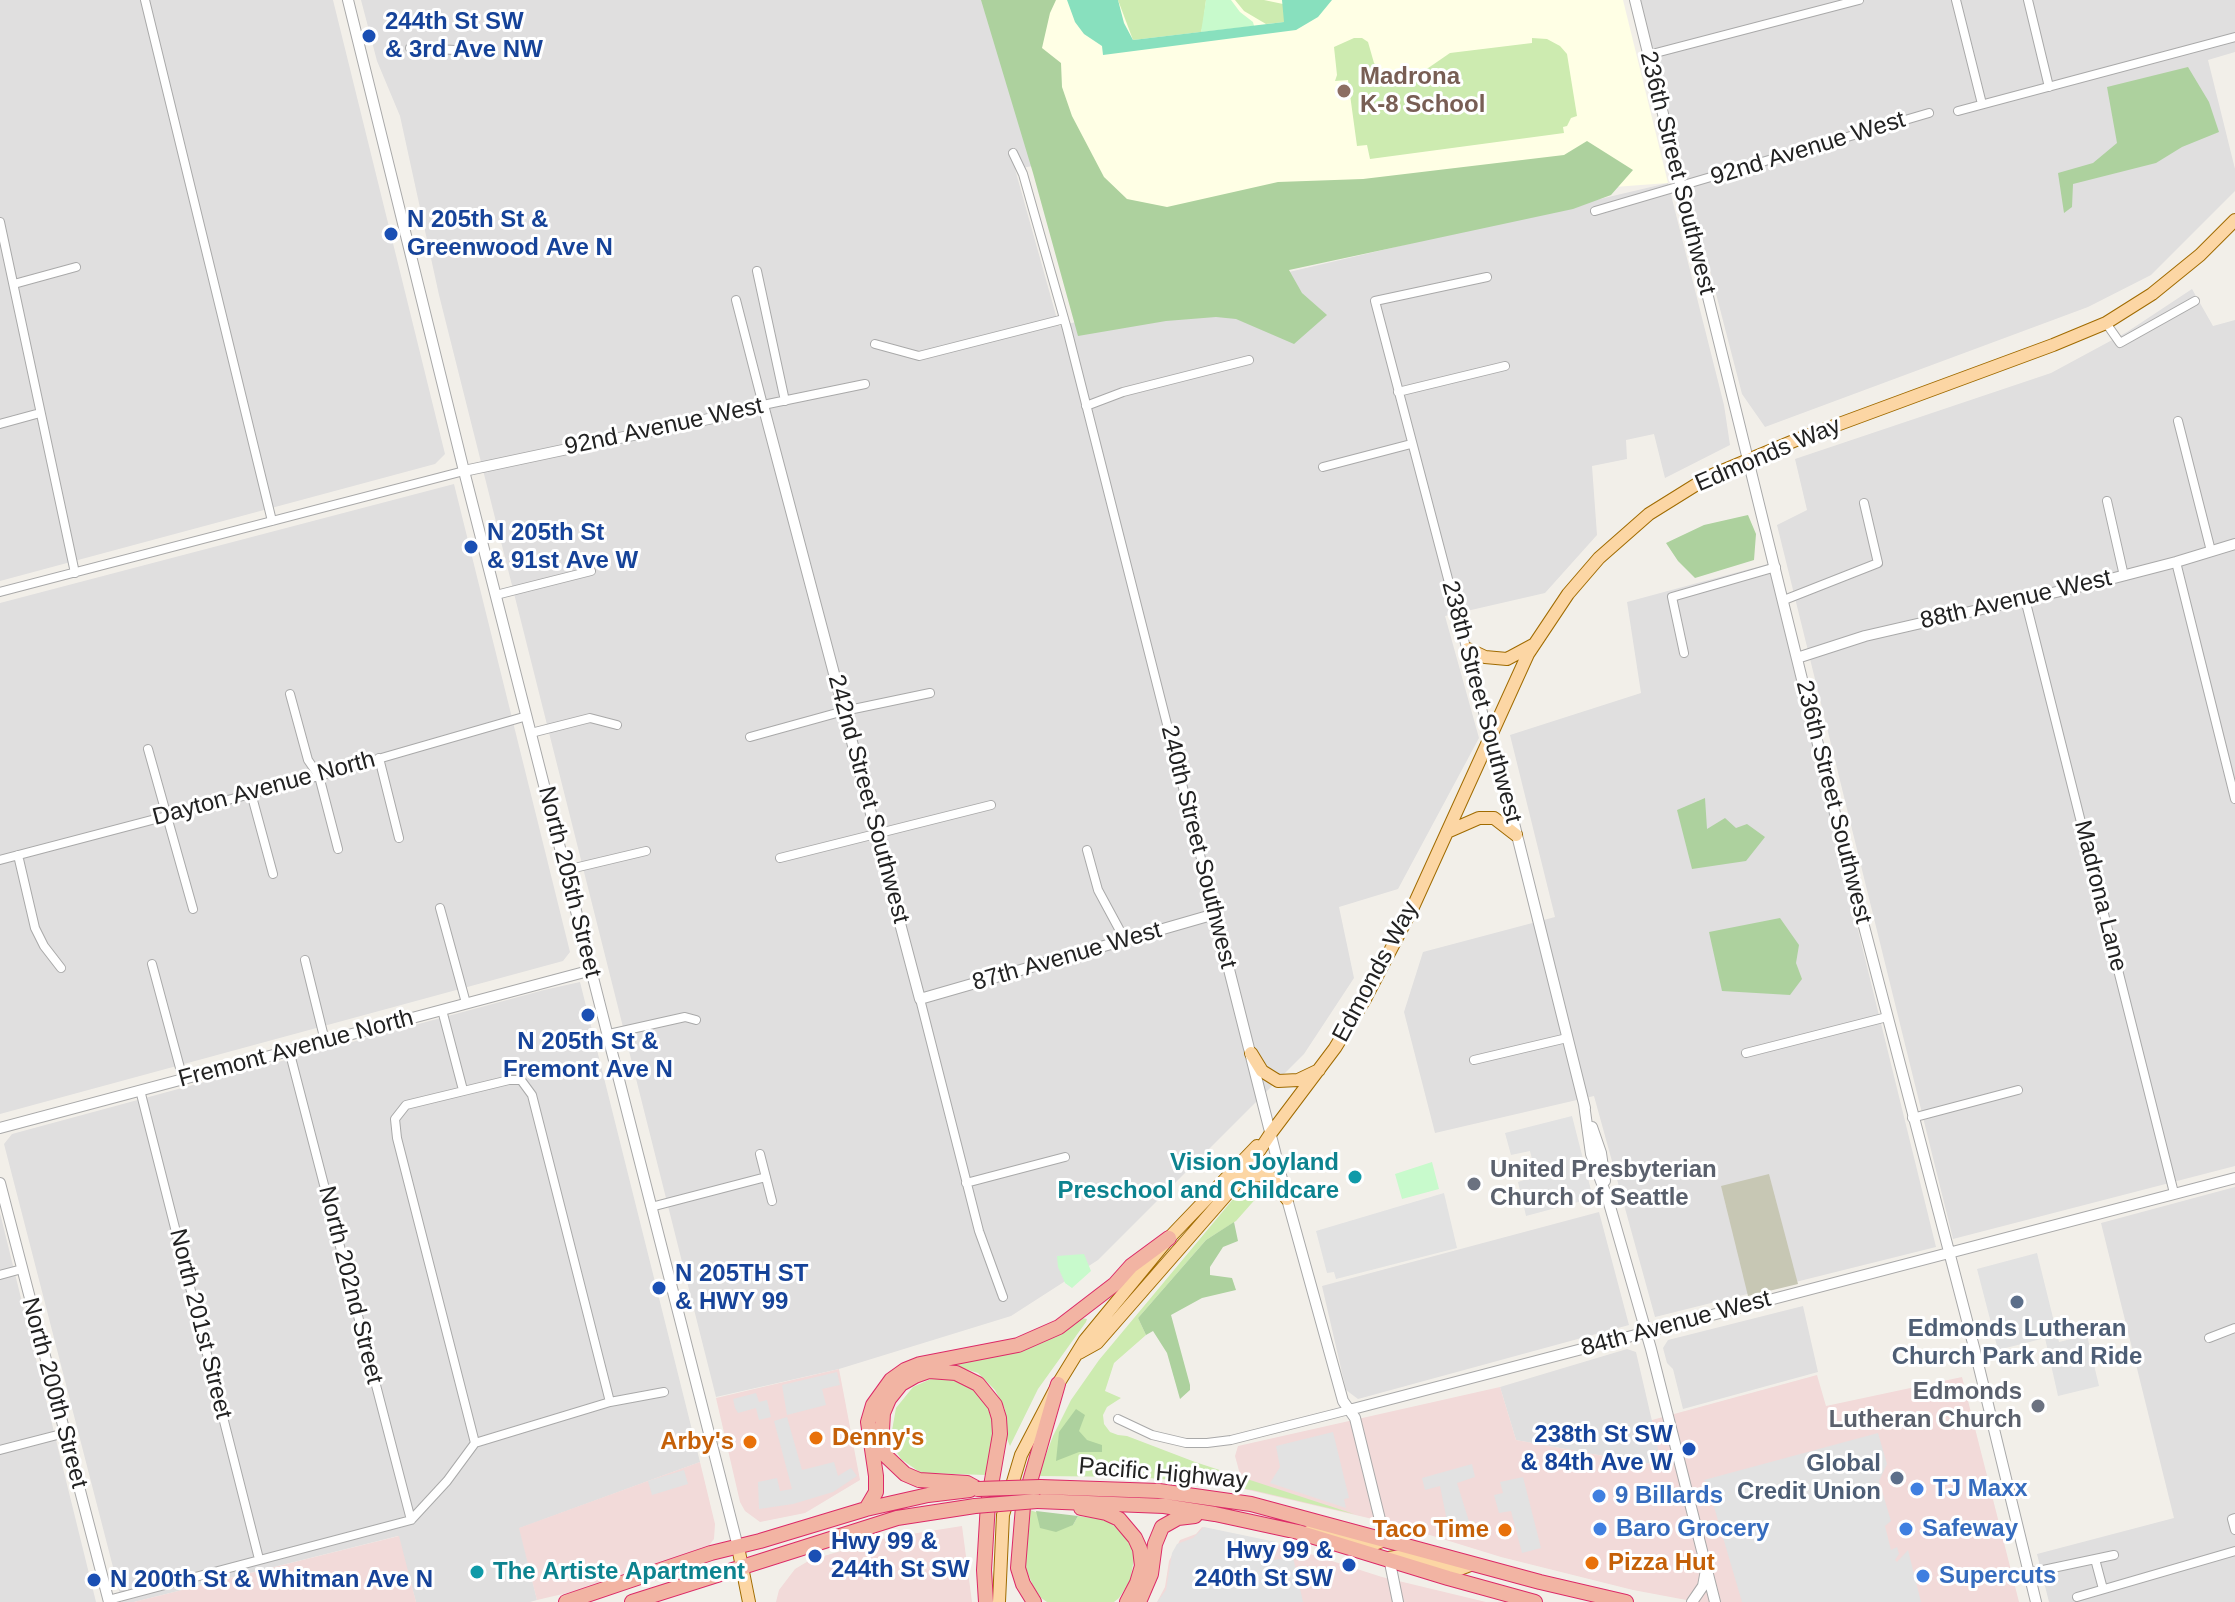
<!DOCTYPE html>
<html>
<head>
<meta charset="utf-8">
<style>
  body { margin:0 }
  canvas { display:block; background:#f2efe9 }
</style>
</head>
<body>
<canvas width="2235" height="1602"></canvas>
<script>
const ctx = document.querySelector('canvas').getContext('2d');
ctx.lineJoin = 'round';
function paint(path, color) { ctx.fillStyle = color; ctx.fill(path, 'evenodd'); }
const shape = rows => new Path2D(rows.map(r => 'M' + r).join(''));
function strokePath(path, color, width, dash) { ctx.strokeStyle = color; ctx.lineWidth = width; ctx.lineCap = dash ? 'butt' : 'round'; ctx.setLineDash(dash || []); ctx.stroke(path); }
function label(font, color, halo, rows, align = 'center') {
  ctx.font = font + ' Arial,sans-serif'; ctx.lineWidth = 6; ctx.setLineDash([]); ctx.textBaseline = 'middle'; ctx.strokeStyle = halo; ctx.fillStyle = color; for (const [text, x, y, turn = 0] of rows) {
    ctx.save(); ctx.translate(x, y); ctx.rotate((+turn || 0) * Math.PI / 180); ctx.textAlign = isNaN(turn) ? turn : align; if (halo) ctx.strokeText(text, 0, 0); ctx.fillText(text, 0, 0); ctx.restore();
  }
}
paint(shape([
  [0,0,333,0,445,454,435,464,0,581],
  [361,0,990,0,1033,166,1015,169,1059,326,1668,183,1724,405,1730,445,1665,478,1654,434,1626,440,1627,459,1592,466,1597,535,1545,593,1445,616,1479,738,1398,889,1339,907,1354,978,1304,1054,1098,1260,1011,1316,839,1369,716,1397,439,295,400,116,377,61],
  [1640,0,2235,0,2235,52,2208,60,2235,169,2235,191,2151,275,2088,307,1765,427,1742,394],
  [2192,289,2213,326,2235,320,2235,1166,1953,1239,1777,525,1807,510,1795,459,2051,373,2127,332],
  [454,484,570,952,563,961,0,1114,0,603],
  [1768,564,1936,1247,1655,1317,1594,1096,1435,1133,1404,1012,1423,952,1555,917,1510,735,1641,693,1627,602],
  [580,982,700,1462,520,1528,537,1600,530,1602,416,1602,398,1536,134,1602,122,1602,4,1144,12,1134,544,990],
  [2235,1187,2235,1602,2049,1602,2037,1554,2174,1518,2101,1223],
  [1599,1212,1629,1325,1358,1399,1346,1390,1322,1286],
  [0,1213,96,1602,0,1602],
  [1803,1306,1818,1372,1683,1409,1673,1369,1667,1363,1663,1348,1668,1340],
  [1627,1349,1636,1352,1662,1464,1642,1463,1516,1440,1500,1387]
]), '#e0dfdf');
paint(shape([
  [839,1369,860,1480,805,1513,760,1522,745,1511,740,1502,716,1398],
  [1817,1375,1826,1406,1962,1377,2019,1602,1697,1602,1633,1590,1501,1557,1394,1524,1244,1489,1235,1456,1238,1446,1500,1387,1516,1440,1642,1463,1661,1464,1652,1420],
  [700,1462,715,1524,714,1539,707,1548,597,1586,537,1600,519,1528],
  [962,1526,972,1602,776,1602,779,1590,795,1569,810,1560,886,1538],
  [1202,1527,1282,1545,1382,1577,1486,1602,1157,1602,1165,1587,1169,1561,1180,1540,1196,1534],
  [399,1536,416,1602,134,1602]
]), '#f2dad9');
paint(shape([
  [1020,0,1623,0,1668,183,1330,208,1075,233]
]), '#ffffe5');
paint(shape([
  [1769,1174,1798,1284,1748,1296,1721,1186]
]), '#c7c7b4');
paint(shape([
  [1118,0,1206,0,1203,25,1201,32,1133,40],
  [1235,0,1264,0,1283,4,1285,22,1266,24,1244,11],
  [1354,38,1362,38,1368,42,1374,63,1382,73,1397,78,1418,75,1450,53,1532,43,1532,38,1547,39,1560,46,1567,54,1577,116,1571,118,1567,126,1563,127,1564,133,1370,159,1367,145,1357,146,1348,80,1335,81,1337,75,1334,47],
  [1254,1186,1267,1188,1274,1195,1259,1195,1236,1221,1206,1240,1138,1318,1146,1335,1114,1363,1105,1391,1121,1398,1107,1407,1103,1415,1104,1424,1110,1432,1118,1435,1127,1436,1195,1462,1354,1514,1252,1490,1196,1482,1137,1477,1038,1476,1053,1436,1071,1400,1099,1360,1239,1192],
  [1082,1318,1087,1319,1086,1322,1038,1389,1010,1446,1007,1439,1005,1409,995,1390,978,1373,949,1364],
  [933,1378,951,1378,973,1388,991,1410,995,1431,987,1475,921,1473,901,1459,896,1451,891,1436,896,1408,913,1387],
  [1030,1510,1073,1525,1078,1516,1106,1520,1121,1531,1132,1547,1134,1559,1130,1581,1119,1598,1114,1602,1047,1602,1041,1598,1033,1586,1024,1563]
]), '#cdebb0');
paint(shape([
  [981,0,1056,0,1050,13,1042,48,1061,63,1062,87,1072,116,1104,177,1127,199,1167,207,1278,182,1363,179,1564,155,1587,141,1633,170,1611,195,1573,209,1289,270,1302,293,1327,315,1294,344,1236,319,1216,317,1166,321,1078,336,1033,173],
  [2188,67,2209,102,2219,132,2182,147,2156,163,2073,184,2072,207,2064,213,2058,173,2093,163,2117,143,2107,87],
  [1748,515,1756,534,1754,560,1695,578,1678,561,1666,543,1704,525],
  [1705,798,1707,829,1725,818,1736,828,1747,824,1765,837,1746,861,1692,869,1677,810],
  [1780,918,1799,945,1796,963,1802,979,1790,995,1722,991,1709,932],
  [1234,1222,1238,1241,1223,1247,1210,1267,1210,1275,1232,1278,1236,1290,1202,1298,1171,1315,1190,1385,1190,1390,1180,1399,1167,1353,1153,1331,1146,1335,1138,1318,1206,1240],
  [1076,1409,1085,1415,1079,1431,1087,1440,1102,1445,1102,1452,1079,1452,1056,1461,1059,1432],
  [1036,1511,1078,1516,1073,1525,1056,1532,1040,1528]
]), '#add19e');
paint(shape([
  [1206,0,1231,0,1240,12,1253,22,1254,26,1201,32],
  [1432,1162,1439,1189,1402,1199,1395,1174],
  [1084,1254,1091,1271,1072,1288,1065,1283,1058,1267,1057,1256]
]), '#c8facc');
paint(shape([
  [1067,0,1118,0,1124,23,1133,40,1284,22,1282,0,1332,0,1318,17,1296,30,1103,55,1102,46,1084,34,1075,22]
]), '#88e0be');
paint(shape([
  [1572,1116,1593,1198,1526,1216,1518,1182,1536,1176,1530,1151,1511,1155,1505,1133],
  [1444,1193,1457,1248,1336,1279,1334,1272,1327,1273,1316,1231],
  [2037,1253,2059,1342,2087,1335,2099,1386,2058,1396,2045,1338,1998,1350,1977,1269],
  [837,1372,840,1385,822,1389,826,1405,787,1415,782,1385],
  [756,1393,759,1402,767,1400,771,1417,759,1420,756,1408,738,1413,735,1408,733,1399],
  [787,1417,802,1470,834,1462,838,1476,851,1468,857,1476,833,1492,793,1504,759,1509,758,1482,777,1478,780,1491,792,1489,774,1421],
  [1333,1432,1349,1498,1344,1499,1346,1508,1270,1483,1280,1467,1276,1446],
  [1878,1433,1887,1464,1879,1481,1891,1521,1885,1526,1891,1550,1897,1547,1899,1554,1895,1560,1897,1562,1908,1550,1921,1602,1742,1602,1707,1483,1704,1480],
  [1472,1464,1475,1477,1457,1483,1472,1531,1450,1536,1440,1486,1425,1490,1422,1478],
  [684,1470,688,1484,652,1495,648,1481],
  [1523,1477,1541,1548,1522,1553,1511,1511,1499,1513,1494,1495,1503,1493,1500,1482],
  [1204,1527,1276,1542,1274,1560,1293,1557,1303,1602,1157,1602,1166,1590,1172,1553,1177,1544,1193,1538]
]), '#e2e2e2');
const minor = shape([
  [145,0,272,521],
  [1956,0,1982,104],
  [2028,0,2049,87],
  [410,48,478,51],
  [1648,55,1859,0],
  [1958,111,2235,37],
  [1013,153,1023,174,1067,329,1215,914],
  [1595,211,1929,113],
  [0,222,75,573],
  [757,271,785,401],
  [1487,277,1375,301,1489,735],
  [14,284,76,267],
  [736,300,763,405,865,384],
  [2106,323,2120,343,2195,301],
  [875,344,919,356,1064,319],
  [1398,392,1505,366],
  [1086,406,1123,392,1249,360],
  [2178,421,2211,551],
  [0,424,40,413],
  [1323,467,1411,444],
  [2107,501,2124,576],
  [2176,562,2235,799],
  [0,592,464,471],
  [496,595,591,571],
  [2025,599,2174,1193],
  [1784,600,1878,563,1864,503],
  [1684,653,1672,597,1776,567],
  [290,694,308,760,319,776,338,849],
  [531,733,590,718,617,725],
  [750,737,844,711,930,693],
  [148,749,193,909],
  [379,758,399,838],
  [251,793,273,874],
  [1087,850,1098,890,1125,940],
  [18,855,35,928,44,946,61,968],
  [780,858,991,805],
  [0,860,319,776,527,716],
  [566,870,646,851],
  [440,908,466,1003],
  [305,960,325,1041],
  [152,964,183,1079],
  [920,999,979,1231,1003,1297],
  [442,1010,463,1090],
  [609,1034,685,1017,696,1020],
  [289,1050,411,1520],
  [1746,1053,1887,1017],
  [1474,1060,1567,1038],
  [140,1090,259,1559],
  [1912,1118,2018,1090],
  [760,1154,772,1201],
  [966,1183,1065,1157],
  [651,1207,766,1177],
  [0,1275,22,1269],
  [2209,1338,2235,1328],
  [1118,1419,1152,1435,1186,1443,1207,1443,1231,1440,1349,1410],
  [475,1443,397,1138,395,1119,406,1105,509,1080,521,1080,532,1095,610,1402],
  [0,1450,65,1433],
  [2235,1518,2232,1519,2235,1530],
  [2095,1559,2103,1589],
  [2029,1573,2114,1555],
  [2077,1597,2235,1551],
  [108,1600,411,1520,447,1481,475,1443,610,1402,664,1392]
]);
const tertiary = shape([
  [348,0,464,471,738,1547],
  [1635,0,1843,846,1975,1351,2036,1602],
  [464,471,718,417,763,405,920,999,1215,914,1287,1199,1343,1401,1355,1418,1385,1540],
  [1797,658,1865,636,2091,584,2176,562,2235,544],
  [1490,737,1500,767,1585,1108],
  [1584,1104,1591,1154,1609,1203,1651,1349,1715,1602],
  [1592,1127,1601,1153,1605,1181],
  [0,1128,592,970],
  [0,1183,109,1602],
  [1349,1410,2235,1178],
  [1389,1558,1398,1602],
  [1692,1602,1703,1586,1706,1570]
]);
const primary = shape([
  [1468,649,1485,657,1507,659,1533,645],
  [1447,832,1479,818,1494,818,1516,835],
  [1251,1053,1262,1071,1278,1081,1298,1080,1319,1070],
  [1242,1177,1263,1175,1272,1178,1287,1199],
  [1079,1353,1097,1343,1242,1177,1271,1133,1335,1048,1365,999,1413,907,1528,654,1568,594,1599,558,1649,514,1710,476,1796,440,2053,345,2106,323,2152,294,2200,255,2235,220],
  [1308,1532,1316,1530,1366,1544,1374,1544,1385,1540],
  [738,1547,749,1602],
  [1389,1558,1407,1555,1460,1569,1473,1564],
  [999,1602,1003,1515,1021,1455,1058,1384,1085,1340,1169,1238,1257,1146]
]);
const trunk = shape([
  [1040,1487,1159,1491,1251,1504,1540,1582,1626,1602],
  [978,1489,967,1483,919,1480,905,1474,886,1456,882,1430,883,1413,889,1399,901,1384,915,1376,929,1371,956,1373,978,1384,995,1405,999,1418,1000,1434,988,1503,984,1570,986,1602],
  [1037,1501,1164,1506,1215,1514,1298,1532,1448,1578,1535,1602],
  [1081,1508,1106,1513,1119,1519,1135,1538,1140,1549,1142,1566,1137,1583,1127,1602],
  [866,1509,876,1492,876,1476,868,1422,873,1405,891,1380,905,1370,920,1364,1018,1345,1059,1327,1115,1284,1131,1266,1169,1238],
  [566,1602,711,1553,760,1541,866,1509,928,1495,970,1490],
  [632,1602,897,1518,975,1506],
  [1034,1602,1023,1584,1018,1568,1023,1506,1058,1384],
  [1139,1602,1151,1574,1155,1544,1162,1527,1178,1518,1195,1516]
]);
strokePath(minor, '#a9a9a9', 10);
strokePath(tertiary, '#a9a9a9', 12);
strokePath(primary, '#a06b00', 14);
strokePath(trunk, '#dc2a67', 16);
strokePath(minor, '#fff', 8);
strokePath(tertiary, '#fff', 10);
strokePath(primary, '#fcd6a4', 12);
strokePath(trunk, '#f2b4a3', 14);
const trunkBridge = shape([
  [978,1489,1040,1487],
  [975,1506,1037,1501]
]);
strokePath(trunkBridge, '#dc2a67', 16, []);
strokePath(trunkBridge, '#f2b4a3', 14);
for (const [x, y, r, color] of [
  [369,36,8,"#1a4fb4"],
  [1344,91,8,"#8d6e63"],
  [391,234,8,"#1a4fb4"],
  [471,547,8,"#1a4fb4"],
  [588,1015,8,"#1a4fb4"],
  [1355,1177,8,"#0f9aa8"],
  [1474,1184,8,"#6b7280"],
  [659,1288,8,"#1a4fb4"],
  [2017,1302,8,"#5c6f8a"],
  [2038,1406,8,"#6b7280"],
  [816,1438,8,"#e8710a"],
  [750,1442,8,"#e8710a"],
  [1689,1449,8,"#1a4fb4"],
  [1897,1478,8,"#5c6f8a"],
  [1917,1489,8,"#3f7fe0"],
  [1599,1496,8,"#3f7fe0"],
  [1600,1529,8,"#3f7fe0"],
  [1906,1529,8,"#3f7fe0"],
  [1505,1530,8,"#e8710a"],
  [815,1556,8,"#1a4fb4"],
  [1592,1563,8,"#e8710a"],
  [1349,1565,8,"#1a4fb4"],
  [477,1572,8,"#0f9aa8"],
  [1923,1576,8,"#3f7fe0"],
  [94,1580,8,"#1a4fb4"]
]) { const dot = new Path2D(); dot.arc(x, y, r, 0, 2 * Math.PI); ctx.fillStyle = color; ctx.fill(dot); strokePath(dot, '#fff', 3); }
label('bold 24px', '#164399', '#fff', [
  ["244th St SW",385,22],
  ["& 3rd Ave NW",385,50],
  ["N 205th St &",407,220],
  ["Greenwood Ave N",407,248],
  ["N 205th St",487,533],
  ["& 91st Ave W",487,561],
  ["N 205th St &",588,1042,"center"],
  ["Fremont Ave N",588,1070,"center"],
  ["N 205TH ST",675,1274],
  ["& HWY 99",675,1302],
  ["238th St SW",1673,1435,"right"],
  ["& 84th Ave W",1673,1463,"right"],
  ["Hwy 99 &",831,1542],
  ["244th St SW",831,1570],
  ["Hwy 99 &",1333,1551,"right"],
  ["240th St SW",1333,1579,"right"],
  ["N 200th St & Whitman Ave N",110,1580]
], 'left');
label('bold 24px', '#785e54', '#fff', [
  ["Madrona",1360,77],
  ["K-8 School",1360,105]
], 'left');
label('24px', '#222', '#fff', [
  ["92nd Avenue West",1808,149,-17],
  ["236th Street Southwest",1677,173,76],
  ["92nd Avenue West",664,427,-12],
  ["Edmonds Way",1768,455,-23],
  ["88th Avenue West",2016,600,-13],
  ["238th Street Southwest",1481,702,75],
  ["Dayton Avenue North",264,789,-15],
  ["242nd Street Southwest",868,799,75],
  ["236th Street Southwest",1833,802,76],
  ["240th Street Southwest",1198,847,76],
  ["North 205th Street",569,882,76],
  ["Madrona Lane",2100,896,76],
  ["87th Avenue West",1067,957,-16],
  ["Edmonds Way",1376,972,-62],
  ["Fremont Avenue North",296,1049,-15],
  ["North 202nd Street",350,1285,76],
  ["North 201st Street",200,1324,76],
  ["84th Avenue West",1676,1324,-15],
  ["North 200th Street",54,1393,75],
  ["Pacific Highway",1163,1474,5]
]);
label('bold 24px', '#0d838f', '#fff', [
  ["Vision Joyland",1339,1163],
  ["Preschool and Childcare",1339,1191],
  ["The Artiste Apartment",493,1572,"left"]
], 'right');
label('bold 24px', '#5b616d', '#fff', [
  ["United Presbyterian",1490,1170],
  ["Church of Seattle",1490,1198],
  ["Edmonds",2022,1392,"right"],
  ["Lutheran Church",2022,1420,"right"]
], 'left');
label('bold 24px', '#4e5e75', '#fff', [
  ["Edmonds Lutheran",2017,1329],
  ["Church Park and Ride",2017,1357],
  ["Global",1881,1464,"right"],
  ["Credit Union",1881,1492,"right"]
]);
label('bold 24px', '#c56008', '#fff', [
  ["Denny's",832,1438],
  ["Arby's",734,1442,"right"],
  ["Taco Time",1489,1530,"right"],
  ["Pizza Hut",1608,1563]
], 'left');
label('bold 24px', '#366cbe', '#fff', [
  ["TJ Maxx",1933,1489],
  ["9 Billards",1615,1496],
  ["Baro Grocery",1616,1529],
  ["Safeway",1922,1529],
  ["Supercuts",1939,1576]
], 'left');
</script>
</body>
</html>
